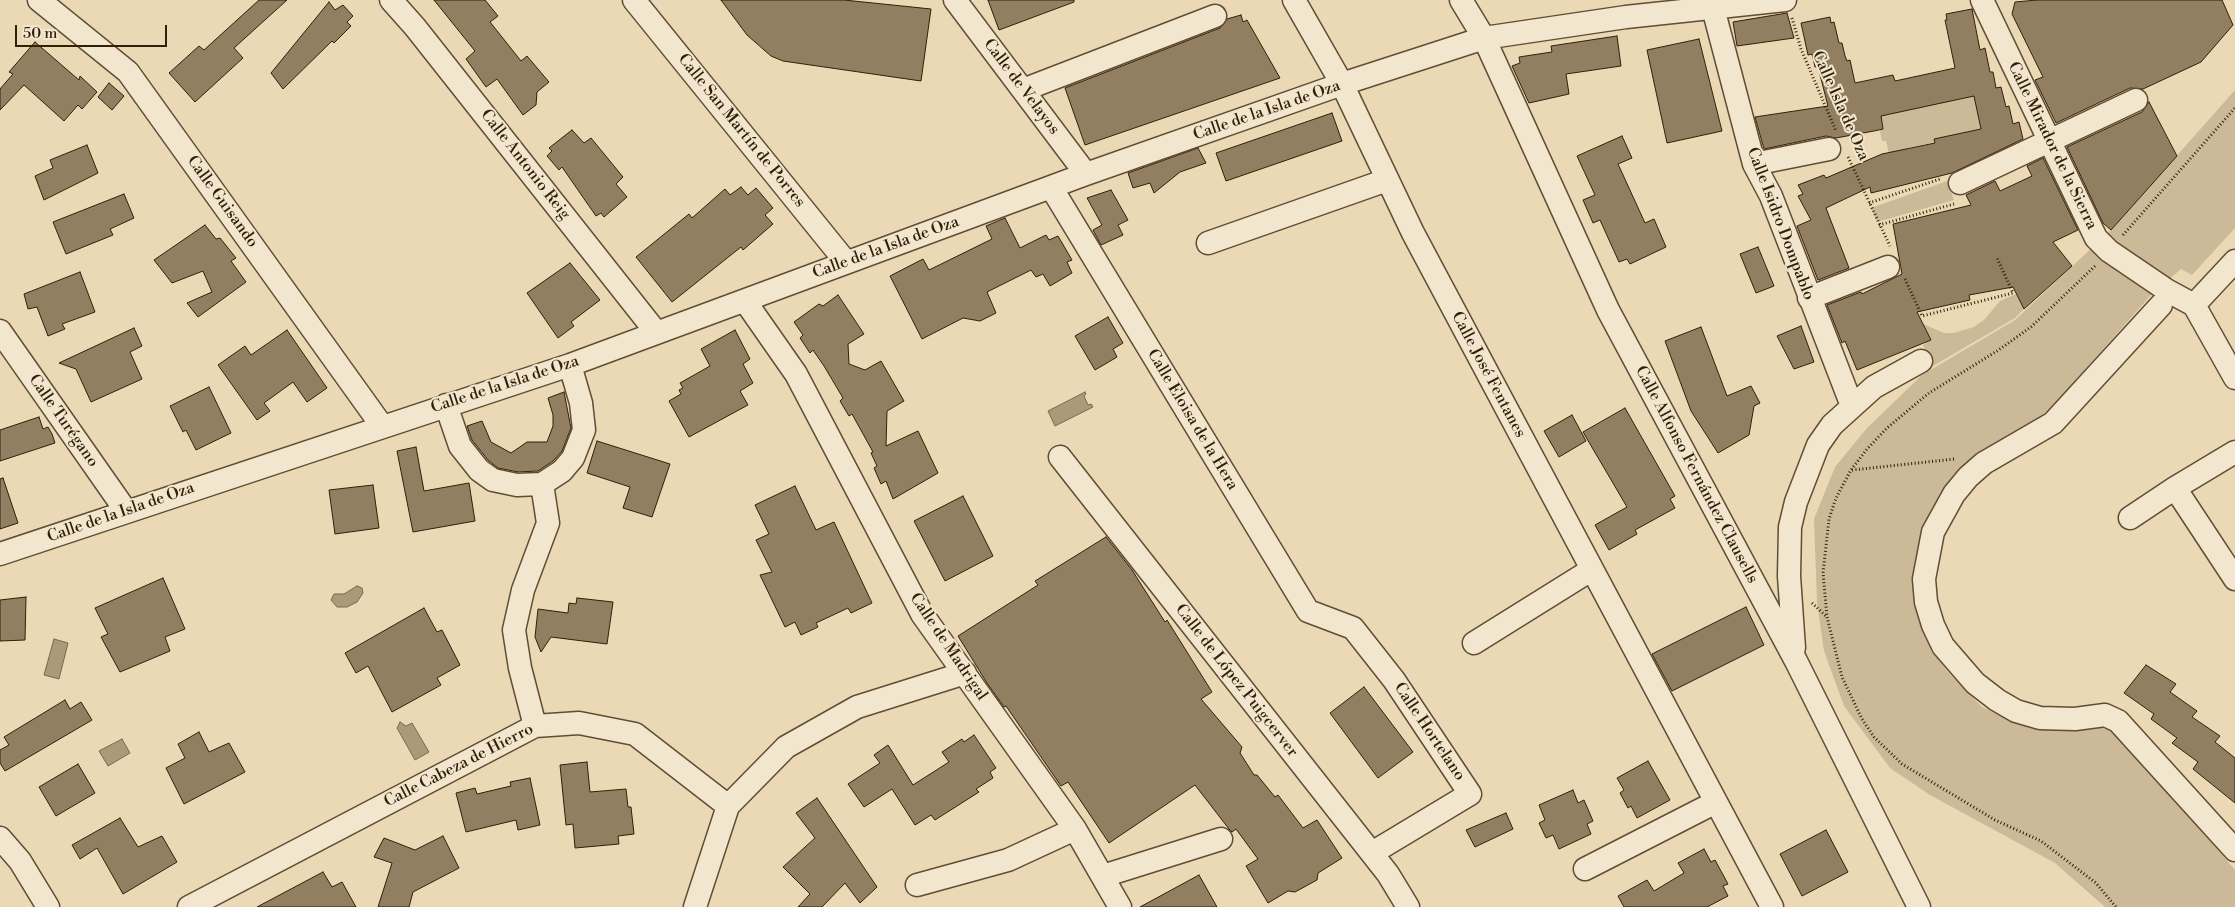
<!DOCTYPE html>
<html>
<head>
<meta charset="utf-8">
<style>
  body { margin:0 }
  #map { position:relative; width:2235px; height:907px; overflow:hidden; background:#ebd8b5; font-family:"Libre Bodoni",serif }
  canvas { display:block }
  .scale { position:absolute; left:15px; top:25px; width:152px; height:22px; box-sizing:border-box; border:2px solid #321f08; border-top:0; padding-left:6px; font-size:15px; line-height:18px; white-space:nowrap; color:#321f08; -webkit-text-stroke:4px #f2e6cf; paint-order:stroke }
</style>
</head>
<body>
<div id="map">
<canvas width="2235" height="907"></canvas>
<div class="scale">50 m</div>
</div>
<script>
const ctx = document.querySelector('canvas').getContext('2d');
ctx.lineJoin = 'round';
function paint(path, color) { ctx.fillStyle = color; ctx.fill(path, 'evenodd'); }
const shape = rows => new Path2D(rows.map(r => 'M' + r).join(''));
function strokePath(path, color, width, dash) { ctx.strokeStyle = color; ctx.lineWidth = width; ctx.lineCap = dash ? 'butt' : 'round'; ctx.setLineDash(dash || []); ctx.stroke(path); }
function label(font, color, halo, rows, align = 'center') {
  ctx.font = font + ' "Libre Bodoni",serif'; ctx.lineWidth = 4; ctx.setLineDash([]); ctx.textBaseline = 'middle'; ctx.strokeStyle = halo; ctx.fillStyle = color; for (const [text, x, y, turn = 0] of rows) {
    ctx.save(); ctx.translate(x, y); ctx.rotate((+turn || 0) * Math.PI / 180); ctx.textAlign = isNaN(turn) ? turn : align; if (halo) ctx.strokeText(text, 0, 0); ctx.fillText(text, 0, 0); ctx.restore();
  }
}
paint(shape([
  [2235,90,2235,228,2192,275,2181,269,2151,295,2052,407,2030,425,1955,476,1932,509,1917,551,1915,573,1930,643,1946,670,1982,707,2017,724,2040,729,2095,726,2116,731,2235,870,2235,907,2105,907,2055,863,1930,795,1890,768,1844,706,1824,651,1817,602,1814,519,1835,467,1867,428,1922,375,2015,320,2111,230],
  [1976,92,1980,126,1984,132,1934,139,1935,142,1907,148,1908,155,1890,159,1886,141,1882,141,1878,121,1877,107,1889,115,1894,113,1894,110],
  [1947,181,1954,200,1877,222,1871,208],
  [2016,294,2024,309,2015,318,1933,366,1923,345,1931,340,1923,324,1944,333,1954,333,1974,327,1984,320,2000,301]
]), '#ccb998');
const water = shape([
  [1085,392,1086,394,1084,396,1088,405,1091,404,1093,407,1055,426,1048,411,1085,392],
  [357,586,362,588,363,593,357,602,347,607,337,607,331,600,334,594,344,594,357,586],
  [54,639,68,643,59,679,44,675,54,639],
  [400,722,406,726,412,723,429,752,415,760,397,728,400,722],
  [122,739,130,753,108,766,99,751,122,739]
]);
paint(water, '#ac997a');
strokePath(water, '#7b684c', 1);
const building = shape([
  [259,0,287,0,234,48,243,58,195,102,169,73,199,46,204,50,259,0],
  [434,0,485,0,498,16,490,22,521,61,527,56,549,82,537,92,536,105,523,115,497,79,486,87,466,59,475,51,434,0],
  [721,0,844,0,931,9,921,81,783,61,771,56,747,35,721,0],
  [988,0,1074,0,1074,2,999,30,988,0],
  [2037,0,2222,0,2233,25,2201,62,2143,89,2130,88,2056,123,2035,80,2043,77,2012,14,2015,2,2037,0],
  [329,2,335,10,343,5,353,16,347,22,351,26,334,43,332,41,283,89,271,73,329,2],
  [1972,9,1980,50,1985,48,1990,72,1993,72,1996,88,2001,87,2006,107,2009,106,2013,124,2019,122,2023,139,1952,173,1871,193,1870,187,1826,208,1849,268,1818,280,1797,226,1811,220,1798,196,1803,194,1798,185,1824,175,1826,178,1882,154,1935,143,1934,139,1981,129,1974,96,1881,116,1883,129,1874,131,1836,138,1826,136,1764,149,1755,117,1828,106,1818,67,1815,67,1812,54,1808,55,1801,23,1830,17,1831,23,1834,22,1839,43,1842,43,1845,56,1847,61,1850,60,1855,83,1893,75,1895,81,1955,68,1945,20,1947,20,1946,14,1972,9],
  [1787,13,1794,38,1737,46,1733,22,1787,13],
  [1241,15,1243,22,1247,20,1280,78,1085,145,1065,88,1220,28,1227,19,1241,15],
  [1617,36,1621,66,1566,74,1569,94,1529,103,1512,66,1520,63,1519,57,1552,52,1551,46,1617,36],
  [1699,39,1722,131,1667,143,1647,50,1699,39],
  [35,42,79,80,80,76,97,92,82,109,78,105,64,121,24,85,0,110,0,89,13,74,9,72,35,42],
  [109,83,124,96,112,110,98,97,109,83],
  [2149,102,2177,156,2111,230,2103,223,2067,147,2142,112,2149,102],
  [1332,113,1342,141,1226,181,1216,153,1332,113],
  [572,130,584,143,591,138,623,177,616,184,627,197,604,217,601,213,596,216,562,167,559,170,547,156,552,151,549,148,572,130],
  [1622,136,1632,158,1618,164,1645,223,1654,219,1666,247,1630,264,1627,259,1619,262,1600,220,1593,223,1583,200,1595,195,1577,156,1622,136],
  [87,145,98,173,44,200,35,176,53,168,50,160,87,145],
  [1198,148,1206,163,1180,172,1154,193,1150,183,1133,188,1128,173,1198,148],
  [2043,158,2078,230,2053,242,2072,266,2024,309,2013,287,1969,295,1970,300,1917,312,1931,340,1857,370,1845,341,1842,343,1827,305,1861,292,1862,294,1902,274,1893,224,1971,205,1966,195,1995,181,2000,191,2032,176,2027,166,2043,158],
  [741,187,748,195,756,188,773,208,765,215,773,224,743,250,741,247,672,302,636,257,689,214,692,218,725,189,730,195,741,187],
  [1111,190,1128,220,1118,225,1123,235,1101,245,1093,230,1102,225,1087,198,1111,190],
  [124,194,134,218,110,229,113,235,66,254,53,222,124,194],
  [1005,218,1020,248,1046,235,1049,240,1058,236,1072,260,1067,262,1072,273,1050,286,1043,274,1036,277,1031,270,987,292,996,313,980,321,963,318,922,339,890,276,923,259,929,270,992,239,986,226,1005,218],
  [205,225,216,239,220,238,236,258,231,261,246,282,198,317,187,303,212,292,203,271,172,283,154,260,205,225],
  [1758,247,1774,286,1756,293,1740,254,1758,247],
  [570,263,600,300,571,322,574,326,558,338,527,293,570,263],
  [80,272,95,312,62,324,65,329,48,336,37,307,28,309,24,294,80,272],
  [838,295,864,334,848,344,849,364,865,370,881,361,904,401,887,411,886,446,918,431,938,473,893,499,886,481,881,484,874,468,877,466,871,453,873,452,852,414,849,416,840,401,843,398,824,366,813,350,810,353,800,338,803,335,794,322,819,304,823,306,838,295],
  [1108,317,1123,343,1113,349,1117,357,1095,370,1075,336,1108,317],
  [1801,326,1814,362,1794,369,1777,336,1801,326],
  [1701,327,1727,396,1751,386,1760,403,1754,406,1749,435,1718,453,1691,411,1665,341,1701,327],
  [134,328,142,346,130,352,142,379,91,402,76,369,59,363,134,328],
  [287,330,327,388,307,402,293,382,264,403,270,411,257,420,218,365,245,346,251,355,287,330],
  [735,330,750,359,743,364,753,383,740,391,748,405,689,437,669,401,681,394,679,390,683,388,680,383,710,366,701,349,735,330],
  [209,387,231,433,196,450,186,430,183,432,170,406,209,387],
  [564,392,571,428,562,451,553,461,538,471,518,472,498,468,488,460,472,440,467,426,482,421,491,442,511,453,527,442,547,442,553,426,553,415,548,398,564,392],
  [1625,408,1675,496,1670,499,1675,508,1635,530,1637,534,1609,550,1595,525,1627,507,1583,432,1625,408],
  [1572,415,1586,441,1559,457,1544,431,1572,415],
  [39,417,43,429,48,427,52,434,55,443,0,461,0,430,39,417],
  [597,441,670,464,652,517,623,508,630,487,587,473,597,441],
  [416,447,424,491,469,483,475,521,413,532,397,451,416,447],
  [3,478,18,523,0,529,0,479,3,478],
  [373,485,379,528,335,534,329,490,373,485],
  [795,486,816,530,834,522,872,603,851,613,848,608,816,623,818,627,801,635,795,622,785,627,760,575,772,572,756,540,769,534,755,505,795,486],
  [963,496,993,556,945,581,914,521,963,496],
  [1106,537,1132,570,1165,622,1167,620,1212,692,1201,699,1242,747,1240,753,1254,775,1257,775,1275,797,1278,795,1303,828,1317,820,1342,858,1318,873,1317,880,1295,892,1288,891,1268,903,1246,866,1258,859,1236,829,1232,832,1229,829,1195,785,1109,843,1068,782,1061,786,1006,706,1004,707,987,683,958,636,1038,585,1035,581,1106,537],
  [163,578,185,629,165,637,170,651,120,672,101,637,108,634,95,608,163,578],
  [26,597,25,640,0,641,0,600,26,597],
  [577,598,613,602,607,644,551,637,541,652,535,637,538,609,568,613,569,603,576,604,577,598],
  [1746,607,1764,645,1672,691,1652,654,1746,607],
  [424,608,437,632,442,630,460,665,437,678,441,685,392,712,368,666,356,673,345,653,424,608],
  [2146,665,2176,684,2170,692,2197,711,2192,717,2220,736,2215,742,2235,758,2235,803,2193,769,2198,762,2172,743,2177,738,2151,719,2154,714,2124,693,2146,665],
  [1364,687,1413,752,1378,778,1330,713,1364,687],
  [65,700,70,709,81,702,92,720,5,771,0,763,0,750,9,745,4,737,65,700],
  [199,732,209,752,229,743,245,772,184,804,166,768,185,758,178,744,199,732],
  [974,735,996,768,990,772,993,778,976,789,979,792,935,820,931,815,915,825,892,789,864,807,848,784,880,763,874,755,888,745,913,785,949,762,942,752,962,739,964,742,974,735],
  [1648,761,1670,800,1637,818,1631,806,1628,808,1620,793,1624,790,1617,778,1648,761],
  [587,762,590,792,626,789,628,807,631,807,634,834,618,836,619,844,575,848,573,824,566,825,560,765,587,762],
  [78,764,95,793,56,816,39,787,78,764],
  [530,778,540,825,518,830,516,820,466,832,456,793,475,788,477,794,511,786,510,782,530,778],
  [1573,790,1578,803,1584,800,1593,821,1587,824,1591,834,1559,849,1553,835,1546,838,1539,823,1545,820,1539,805,1573,790],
  [817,798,877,887,860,903,845,883,822,907,798,907,810,894,783,867,815,838,796,813,817,798],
  [1506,813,1513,829,1475,847,1466,830,1506,813],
  [120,818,138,847,162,836,177,862,123,894,97,848,80,859,72,845,120,818],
  [1826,830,1848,872,1802,896,1780,854,1826,830],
  [443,836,459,868,413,892,409,907,378,907,392,863,374,857,384,838,415,850,443,836],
  [1704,849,1711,862,1715,860,1728,884,1723,886,1728,896,1707,907,1624,907,1618,896,1647,880,1654,891,1684,873,1678,863,1704,849],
  [323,872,332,887,342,882,356,907,257,907,323,872],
  [1199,875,1217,907,1140,907,1199,875]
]);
paint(building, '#927f62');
strokePath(building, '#321f08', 1);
const minor = shape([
  [39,0,128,72,382,426],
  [391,0,415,27,656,332],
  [634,0,846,262],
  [955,0,1086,174],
  [1294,0,1342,84,1413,233,1772,907],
  [1461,0,1484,38,1608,310,1796,661,1919,907],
  [1982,0,2096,238,2109,251,2168,291,2194,305],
  [1713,8,1754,164,1771,196,1852,406],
  [1023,90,1215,16],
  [1754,164,1829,149],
  [1960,183,2136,100],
  [1051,187,1308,611,1353,628,1394,680,1470,794,1372,853],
  [1208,243,1387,180],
  [1809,298,1888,267],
  [745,301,796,374,922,614,1075,829,1120,907],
  [2161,305,2053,423,1984,463,1968,477,1954,494,1933,532,1924,579,1926,602,1933,625,1943,646,1975,683,1997,700,2016,711,2040,718,2075,719,2105,715,2118,721,2235,850],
  [2194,305,2235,378],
  [2194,305,2235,261],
  [0,331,126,511],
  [446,405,460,446,479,470,493,480,517,485,542,484,562,471,573,458,584,430,581,403,570,365],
  [1060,457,1388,874,1408,907],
  [2175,488,2235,579],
  [2130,518,2175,488,2235,452],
  [0,554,570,365,1086,174,1342,84,1484,38,1626,17,1785,0],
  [1474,643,1591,570],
  [1794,648,1789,576,1790,527,1796,502,1818,445,1832,425,1874,387,1921,361],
  [535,726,520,668,514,630,523,590,548,523,542,484],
  [0,838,20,861,48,907],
  [1585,869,1716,802],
  [1103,876,1221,839],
  [917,885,1008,860,1075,829],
  [189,907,535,726,579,723,635,734,728,806],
  [695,907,728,806,786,747,857,707,965,673]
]);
strokePath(minor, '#604d33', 25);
strokePath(shape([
  [1792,18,1801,49,1836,131],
  [1848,157,1890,246],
  [1869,203,1940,179],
  [1879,225,1954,204],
  [2123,235,2235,108],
  [2095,266,2031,327,1997,351,1929,393,1887,428,1867,449,1851,470,1836,498,1829,519,1823,573,1827,617,1842,677,1862,719,1874,737,1902,764,1995,820,2041,841,2096,883,2116,907],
  [1905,279,1922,316,2013,293,1997,258],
  [1852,470,1955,459],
  [1812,603,1827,617]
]), '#321f08', 3, [1, 2.5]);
strokePath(minor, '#f2e6cf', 22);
label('16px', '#321f08', '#f2e6cf', [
  ["Calle de Velayos",1021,87,53],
  ["Calle Isla de Oza",1840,106,66],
  ["Calle de la Isla de Oza",1267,111,-19],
  ["Calle San Martín de Porres",741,131,51],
  ["Calle Mirador de la Sierra",2052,146,64],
  ["Calle Antonio Reig",525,165,52],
  ["Calle Guisando",222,202,54],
  ["Calle Isidro Dompablo",1780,224,69],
  ["Calle de la Isla de Oza",886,248,-20],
  ["Calle José Fentanes",1488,375,62],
  ["Calle de la Isla de Oza",505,385,-18],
  ["Calle Eloisa de la Hera",1192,420,59],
  ["Calle Turégano",63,421,55],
  ["Calle Alfonso Fernández Clausells",1696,475,62],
  ["Calle de la Isla de Oza",121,513,-19],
  ["Calle de Madrigal",948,647,56],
  ["Calle de López Puigcerver",1236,681,52],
  ["Calle Hortelano",1429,732,56],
  ["Calle Cabeza de Hierro",459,766,-27]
]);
</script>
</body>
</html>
